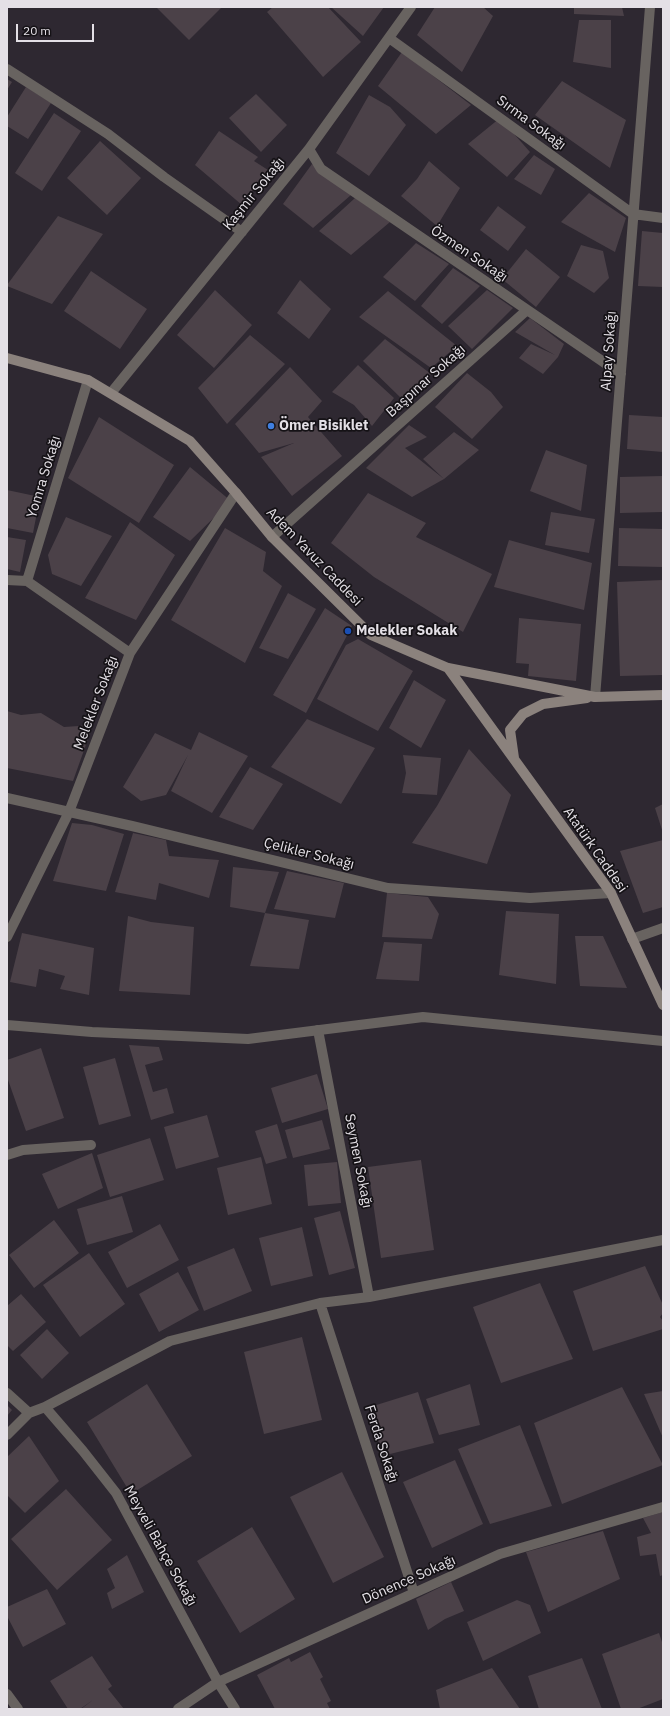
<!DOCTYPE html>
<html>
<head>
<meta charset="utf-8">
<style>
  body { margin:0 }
  #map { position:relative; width:670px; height:1716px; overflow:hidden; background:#2e2831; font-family:"IBM Plex Sans",sans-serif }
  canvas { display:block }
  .frame { position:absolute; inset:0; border:8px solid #e4e0e6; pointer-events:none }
  .scale { position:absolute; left:16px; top:24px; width:78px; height:18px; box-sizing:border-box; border:2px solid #e4e0e6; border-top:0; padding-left:5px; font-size:12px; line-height:14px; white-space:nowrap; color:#e4e0e6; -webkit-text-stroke:3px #151216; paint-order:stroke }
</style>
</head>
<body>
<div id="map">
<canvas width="670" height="1716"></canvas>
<div class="frame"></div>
<div class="scale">20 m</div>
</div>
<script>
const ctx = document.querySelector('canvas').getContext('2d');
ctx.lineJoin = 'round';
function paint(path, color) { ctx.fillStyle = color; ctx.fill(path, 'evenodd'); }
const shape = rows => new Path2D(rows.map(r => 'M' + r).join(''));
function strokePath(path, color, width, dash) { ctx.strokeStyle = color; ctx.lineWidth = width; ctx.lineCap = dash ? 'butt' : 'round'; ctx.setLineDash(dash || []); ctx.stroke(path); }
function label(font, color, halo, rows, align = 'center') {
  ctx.font = font + ' "IBM Plex Sans",sans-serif'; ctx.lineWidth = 3.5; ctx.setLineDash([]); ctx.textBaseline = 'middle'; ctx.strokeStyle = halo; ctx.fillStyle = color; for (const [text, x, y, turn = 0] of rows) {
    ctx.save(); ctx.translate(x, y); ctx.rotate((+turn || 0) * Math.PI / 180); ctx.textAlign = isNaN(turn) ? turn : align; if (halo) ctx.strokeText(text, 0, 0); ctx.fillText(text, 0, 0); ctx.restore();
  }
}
paint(shape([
  [156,7,222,7,189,40],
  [273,7,328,7,361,42,323,77,267,12],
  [331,7,384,7,363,36],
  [435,7,483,7,493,16,462,72,417,35],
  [574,7,622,7,624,16,574,14],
  [579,20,611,20,611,68,573,62],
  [402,52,471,105,436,134,378,86],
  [7,79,12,82,7,90],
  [562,81,626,120,610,168,535,115],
  [26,87,51,103,28,139,7,126,7,117],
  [256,94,287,125,261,152,229,118],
  [369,95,390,107,406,125,369,176,336,153],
  [54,113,81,131,42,191,15,173],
  [500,118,530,152,507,177,468,144],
  [219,131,258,157,254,161,268,170,242,205,195,165],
  [100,141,141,178,107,215,67,178],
  [534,155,555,169,541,195,514,179],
  [429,161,460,188,437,226,401,196,417,179],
  [312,164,351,195,313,228,283,204],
  [589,193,626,218,615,252,561,222],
  [355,198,390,222,351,255,319,231],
  [498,206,526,227,508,251,480,230],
  [58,216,103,234,52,304,7,286,7,285],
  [642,231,663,233,663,287,638,286],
  [416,243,449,264,415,301,383,277],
  [581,245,603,251,609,278,594,293,567,276],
  [526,249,560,277,536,307,502,279],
  [453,268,480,286,442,324,421,306],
  [91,271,147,309,120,349,64,311],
  [300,280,331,309,309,339,277,313],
  [215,290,252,325,214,368,177,335],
  [487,290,513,308,472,349,448,326],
  [388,291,457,346,431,368,359,317],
  [530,318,564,344,558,357,543,374,519,358,531,344,555,355,515,332],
  [250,335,285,364,227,424,198,388],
  [385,339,431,374,402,399,363,361],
  [358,365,394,398,372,426,354,405,332,392],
  [290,367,322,401,308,417,342,456,292,496,261,457,294,443,259,453,235,424],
  [467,373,491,392,503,407,472,439,435,407],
  [629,415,663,417,663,452,627,449],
  [99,417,174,465,139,523,68,478],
  [409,425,427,437,405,448,444,479,412,497,366,468],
  [454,432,479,450,444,479,423,459],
  [546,450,587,465,581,511,530,491],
  [190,467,231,501,190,541,153,517],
  [663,476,663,512,620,513,620,477],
  [7,490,40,497,33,533,7,528],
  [368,493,426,523,416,537,492,574,463,632,374,577,331,543],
  [551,512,595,519,589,553,545,545],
  [66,517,112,536,81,586,52,574,48,555],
  [130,522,175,555,136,620,85,598],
  [225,528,266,552,263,571,282,586,245,663,171,620],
  [619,528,663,529,663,567,618,566],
  [7,537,26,540,20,572,7,569],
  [509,540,592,563,584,610,494,587],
  [663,580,663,675,620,676,617,582],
  [288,593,316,609,288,659,259,648],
  [325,608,352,626,306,713,273,695],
  [519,618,581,624,576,681,528,676,529,664,516,663],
  [358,639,413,671,378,731,317,699,346,645],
  [414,680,446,700,421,748,389,728],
  [7,711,21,715,41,713,64,727,93,725,73,781,7,768],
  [307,719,375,748,341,804,271,767],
  [199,732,248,756,212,813,171,791,188,755,166,795,141,801,123,787,155,733,191,750],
  [469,749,511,795,487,864,412,843,437,806],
  [403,755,441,758,437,795,402,793,406,773],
  [250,767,283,784,253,830,219,817],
  [663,804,663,833,655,808],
  [72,823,92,825,124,834,106,891,53,881],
  [133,833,166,840,169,856,219,860,209,898,159,883,156,900,115,892],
  [663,840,663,907,643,913,620,851],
  [233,867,279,872,265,913,309,920,299,969,250,966,265,913,230,907],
  [287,871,344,883,335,918,274,909],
  [387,893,428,897,439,914,432,939,382,937],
  [506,911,559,914,556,984,499,975],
  [128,916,151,922,194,927,190,995,119,991],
  [22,933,94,948,89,995,60,989,65,976,39,969,36,987,10,982],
  [575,936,603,936,627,988,580,986],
  [384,942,422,944,419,981,376,979],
  [129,1045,159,1047,163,1060,145,1065,153,1092,167,1088,174,1113,151,1120],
  [41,1048,64,1118,26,1131,7,1077,7,1060],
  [115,1058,131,1116,99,1125,83,1067],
  [317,1074,328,1109,282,1123,271,1088],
  [207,1115,219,1157,176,1169,164,1127],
  [322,1120,330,1149,293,1158,285,1130],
  [277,1124,287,1158,266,1164,255,1131],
  [150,1138,164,1180,110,1197,97,1155],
  [92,1153,103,1188,58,1209,42,1174],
  [261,1157,272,1204,228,1215,217,1168],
  [421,1160,434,1250,381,1258,368,1167],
  [337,1162,341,1203,308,1206,304,1165],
  [122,1196,133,1232,87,1245,77,1209],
  [340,1211,355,1268,329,1275,314,1218],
  [54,1220,79,1253,34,1288,9,1255],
  [160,1224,179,1260,127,1288,108,1252],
  [302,1227,313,1276,271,1286,259,1238],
  [234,1248,252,1291,204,1311,187,1267],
  [89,1253,125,1304,80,1337,43,1285],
  [645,1266,663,1305,663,1313,660,1317,663,1321,663,1329,593,1351,573,1291],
  [178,1272,199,1310,159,1332,139,1294],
  [540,1283,573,1359,501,1383,473,1307],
  [21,1294,46,1322,13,1351,7,1345,7,1306],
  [47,1329,69,1353,42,1379,20,1355],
  [302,1337,322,1420,264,1434,244,1352],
  [147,1384,192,1456,131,1494,87,1422],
  [470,1384,480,1425,439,1435,426,1399],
  [622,1387,663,1465,562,1504,534,1423],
  [663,1391,663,1438,644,1394],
  [418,1392,434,1443,382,1456,370,1407],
  [7,1405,12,1410,7,1416],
  [520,1425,552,1506,490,1524,458,1449],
  [29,1436,59,1481,25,1513,7,1495,7,1457],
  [455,1460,483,1524,432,1548,403,1482],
  [342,1472,384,1557,333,1583,290,1497],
  [66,1489,112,1540,57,1590,11,1539],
  [663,1512,663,1575,660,1576,656,1554,640,1556,637,1537,651,1533,643,1518],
  [252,1527,295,1599,240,1633,197,1561],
  [603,1531,620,1579,548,1612,526,1552],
  [127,1555,144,1592,112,1609,107,1593,115,1588,107,1569],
  [451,1582,464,1611,445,1619,428,1630,416,1599],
  [47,1589,66,1624,23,1647,7,1616,7,1607],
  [517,1600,530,1605,541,1633,483,1661,467,1622],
  [659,1633,663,1645,663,1699,637,1709,621,1709,602,1654],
  [310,1652,323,1677,320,1679,331,1701,327,1703,330,1709,275,1709,257,1675,289,1658,291,1662],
  [92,1656,112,1686,108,1689,124,1709,81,1709,93,1700,80,1709,68,1709,50,1681],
  [582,1658,602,1709,539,1709,528,1676],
  [492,1668,520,1709,440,1709,436,1690]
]), '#4b4148');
strokePath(shape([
  [389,38,633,214,663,218],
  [7,69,108,134,164,177,242,232],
  [309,149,321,169,621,374],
  [88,380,27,581,130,653],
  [111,393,309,149,411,7],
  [272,537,527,310],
  [7,580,27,581],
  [595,697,650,7],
  [7,798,132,826,388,888,530,898,611,893],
  [7,937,69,812,130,653,236,493],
  [632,939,663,928],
  [318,1030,369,1297],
  [7,1155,23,1150,91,1145],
  [320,1303,414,1593],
  [7,1393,29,1413],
  [45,1407,83,1451,116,1493,218,1682,235,1709],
  [7,1435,29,1413,45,1407,170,1341,320,1303,369,1297,663,1240],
  [7,1694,18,1709],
  [178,1709,218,1682,500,1554,663,1507]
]), '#686360', 10);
strokePath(shape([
  [7,1025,92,1032,248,1039,423,1017,663,1041]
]), '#686360', 10);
strokePath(shape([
  [7,358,88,380,190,441,236,493,272,537,371,635,448,668,595,697,663,695],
  [448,668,611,893,663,1005],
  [514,758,510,730,523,714,543,704,587,698]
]), '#8b827d', 10);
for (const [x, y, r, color] of [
  [271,426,4,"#3f7fe0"],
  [348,631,4,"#1a4fb4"]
]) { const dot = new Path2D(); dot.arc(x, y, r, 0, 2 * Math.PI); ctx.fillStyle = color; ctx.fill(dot); strokePath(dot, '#151216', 1.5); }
label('14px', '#e4e0e6', '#151216', [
  ["Sırma Sokağı",531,123,36],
  ["Kaşmir Sokağı",254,194,-51],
  ["Özmen Sokağı",469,254,34],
  ["Alpay Sokağı",609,351,-86],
  ["Başpınar Sokağı",426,381,-42],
  ["Yomra Sokağı",44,477,-73],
  ["Adem Yavuz Caddesi",314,557,46],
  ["Melekler Sokağı",96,703,-69],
  ["Atatürk Caddesi",595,850,55],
  ["Çelikler Sokağı",309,854,14],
  ["Seymen Sokağı",358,1161,79],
  ["Ferda Sokağı",381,1444,72],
  ["Meyveli Bahçe Sokağı",160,1546,61],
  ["Dönence Sokağı",409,1580,-24]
]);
label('bold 14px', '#e4e0e6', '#151216', [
  ["Ömer Bisiklet",279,426],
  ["Melekler Sokak",356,631]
], 'left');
</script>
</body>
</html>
